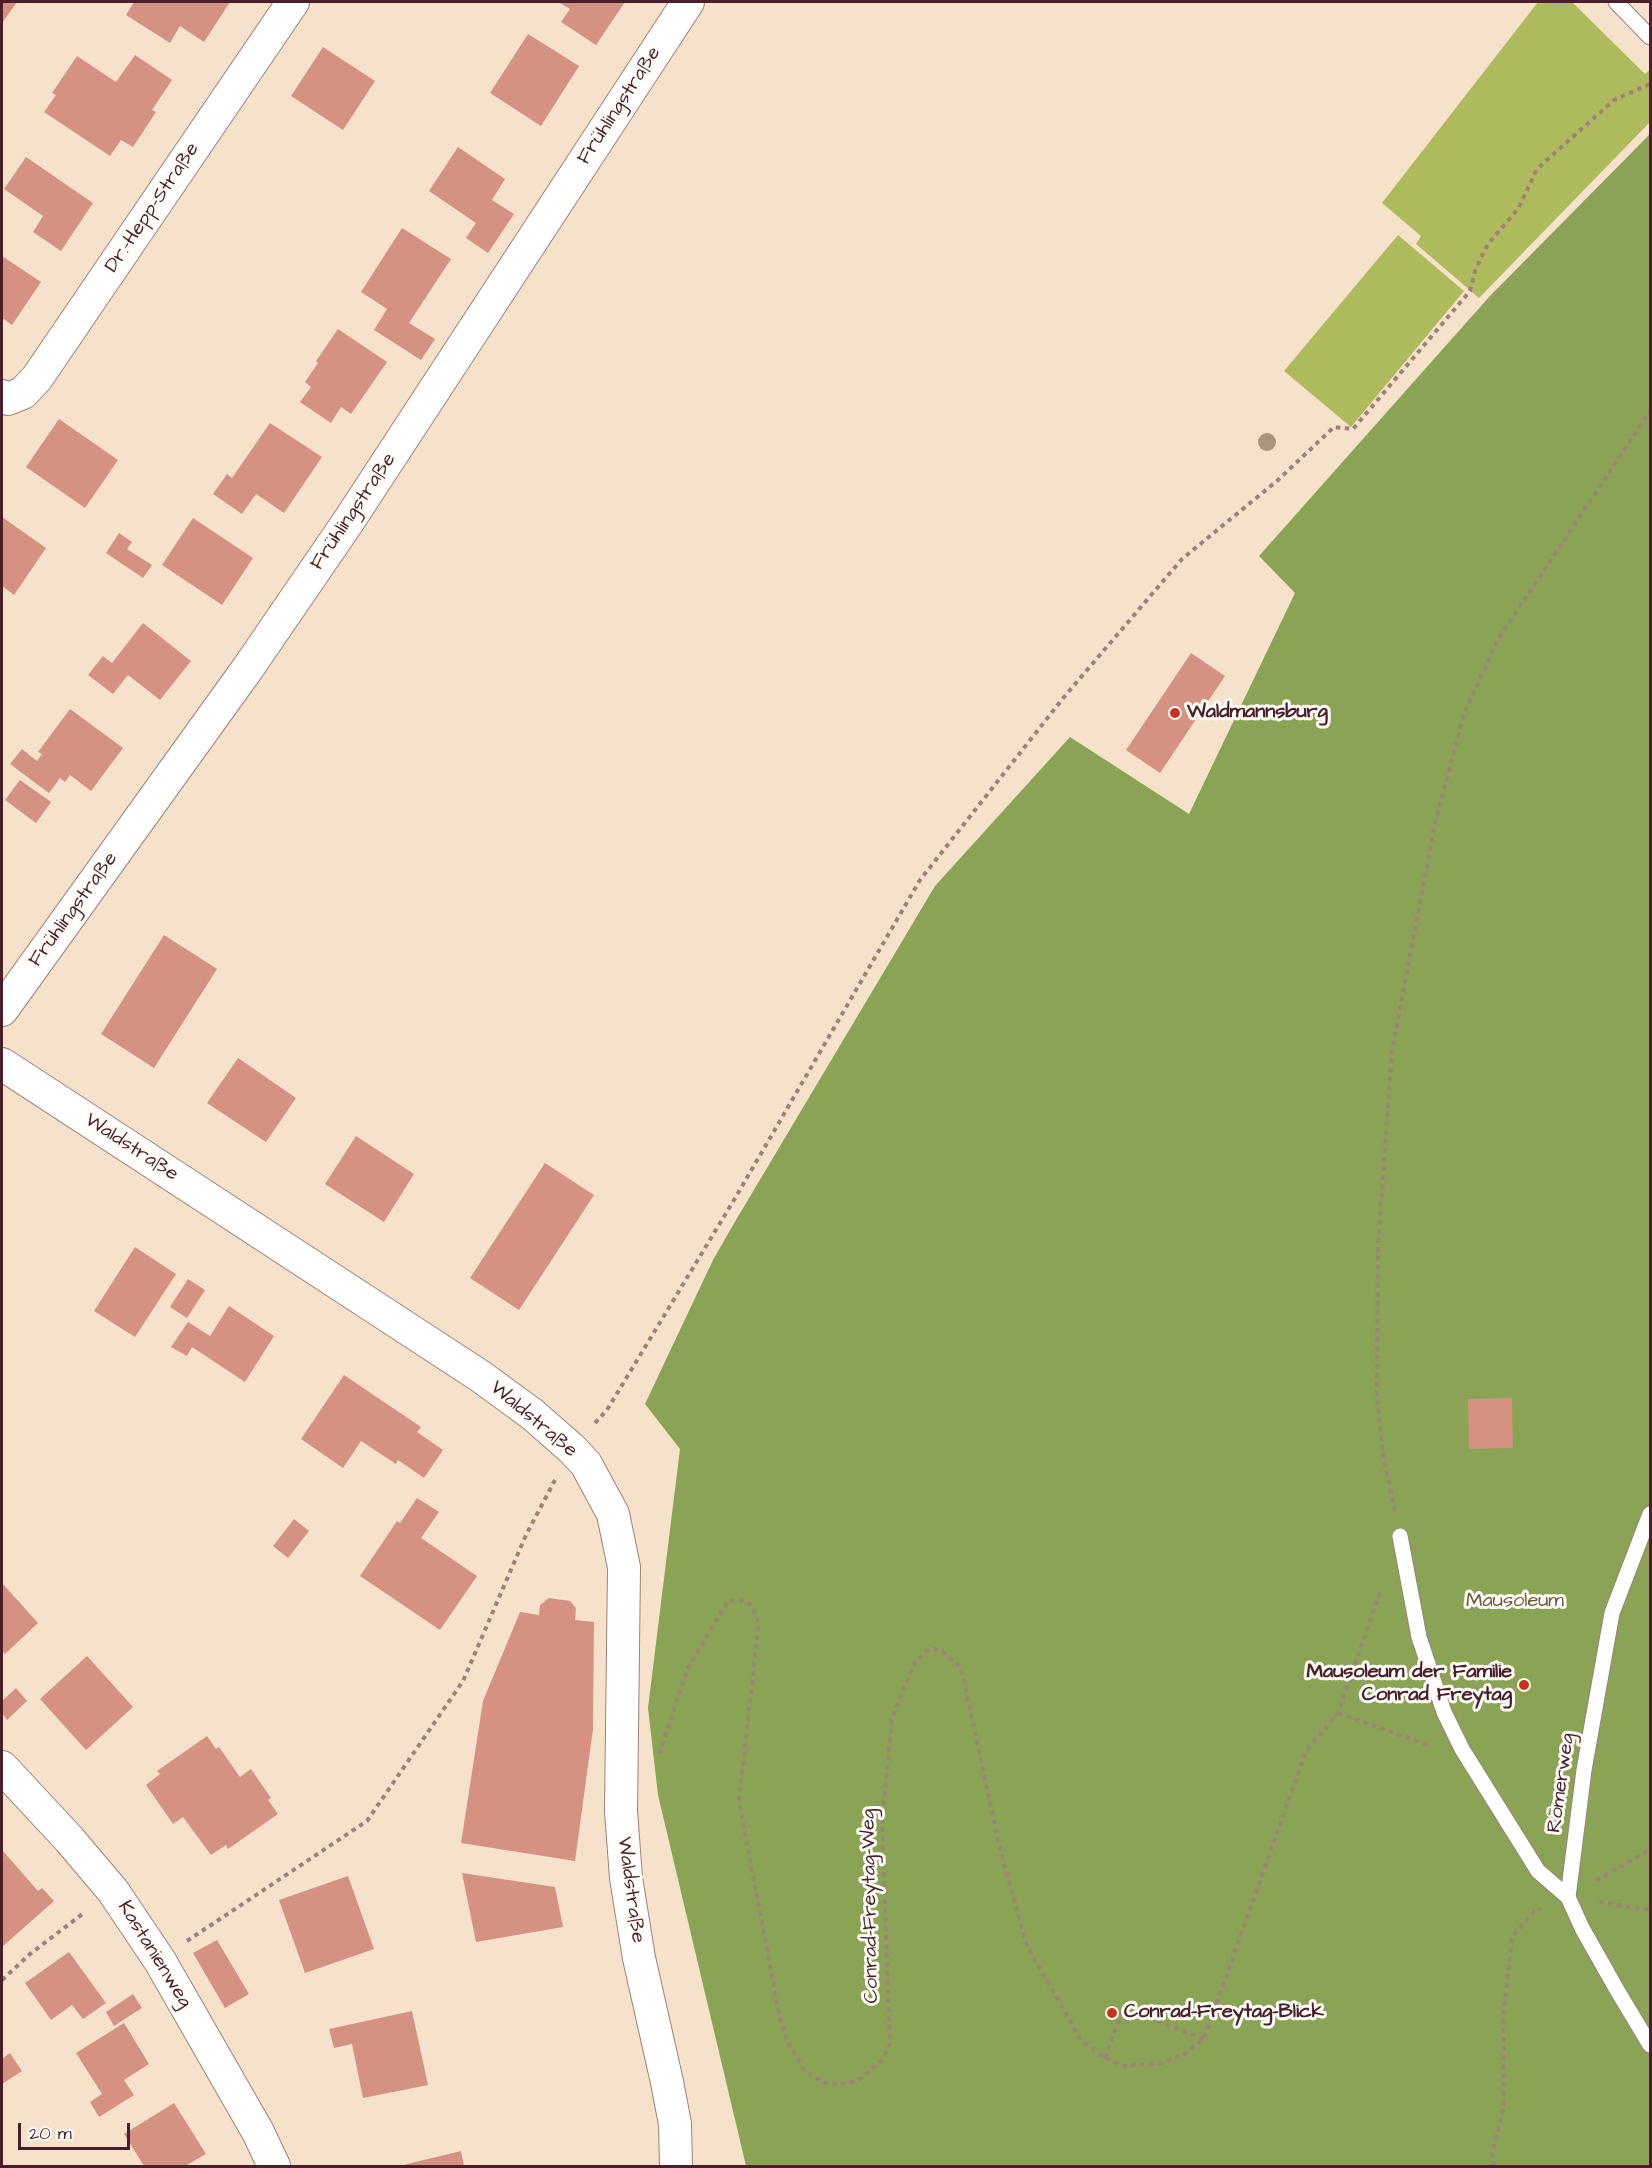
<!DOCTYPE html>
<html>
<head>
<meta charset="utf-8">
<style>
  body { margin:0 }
  #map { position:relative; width:1652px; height:2168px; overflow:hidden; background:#f6e2ca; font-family:"Architects Daughter",sans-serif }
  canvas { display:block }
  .frame { position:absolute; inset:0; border:3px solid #4a1f2b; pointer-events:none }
  .scale { position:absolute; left:18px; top:2123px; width:112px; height:27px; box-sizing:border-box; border:3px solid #4a1f2b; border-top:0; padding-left:8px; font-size:18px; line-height:21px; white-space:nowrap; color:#4a1f2b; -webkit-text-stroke:4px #fdfcf7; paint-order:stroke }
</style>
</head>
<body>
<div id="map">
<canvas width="1652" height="2168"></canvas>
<div class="frame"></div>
<div class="scale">20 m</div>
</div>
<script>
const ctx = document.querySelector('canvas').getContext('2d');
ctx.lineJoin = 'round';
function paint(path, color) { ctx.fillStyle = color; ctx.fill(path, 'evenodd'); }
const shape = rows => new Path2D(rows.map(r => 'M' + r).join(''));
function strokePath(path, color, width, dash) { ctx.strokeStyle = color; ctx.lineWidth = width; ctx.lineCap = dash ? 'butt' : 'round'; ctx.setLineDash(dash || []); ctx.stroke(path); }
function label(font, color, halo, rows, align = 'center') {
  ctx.font = font + ' "Architects Daughter",sans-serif'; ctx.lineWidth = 6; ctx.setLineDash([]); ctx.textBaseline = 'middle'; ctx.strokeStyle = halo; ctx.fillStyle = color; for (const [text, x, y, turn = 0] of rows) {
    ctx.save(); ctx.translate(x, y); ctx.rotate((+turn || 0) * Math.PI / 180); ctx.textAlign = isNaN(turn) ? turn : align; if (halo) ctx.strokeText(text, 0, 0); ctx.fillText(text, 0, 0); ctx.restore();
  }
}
paint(shape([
  [1538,2,1572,2,1645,74,1650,70,1650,122,1479,298,1416,244,1421,236,1382,203],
  [1398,235,1464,291,1351,427,1284,371]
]), '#adbb5d');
paint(shape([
  [1650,134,1650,2166,746,2166,658,1795,648,1708,680,1449,645,1404,713,1260,733,1225,935,886,1070,737,1189,814,1295,593,1259,556,1489,297]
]), '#8aa354');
paint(shape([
  [2,2,17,2,2,23],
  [134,2,230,2,204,42,180,26,170,43,126,15],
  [558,2,625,2,596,45,561,22,570,9],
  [528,34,579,66,541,126,490,93],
  [323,47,375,81,343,130,291,96],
  [135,55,172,80,152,110,156,112,133,147,121,140,110,156,44,112,56,95,52,93,77,56,116,82],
  [458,147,505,179,492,200,514,214,488,253,466,238,476,223,429,191],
  [26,157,93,203,61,251,33,232,43,216,4,189],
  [402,228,451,259,409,323,435,339,421,360,374,330,387,309,361,292],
  [2,256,41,282,12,325,2,318],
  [338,329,387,362,351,414,341,407,331,423,300,402,311,387,305,382,318,363,316,361],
  [59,419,118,460,85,508,26,467],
  [270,423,322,457,284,513,256,494,242,514,213,494,227,474,232,478],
  [2,517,46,548,14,595,2,586],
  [193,518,253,558,222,605,162,565],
  [119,533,132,542,127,549,152,565,143,578,106,553],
  [143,623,191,661,160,700,128,675,113,694,88,675,103,656,112,663],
  [1191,653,1225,676,1160,773,1126,750],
  [70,709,123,748,91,791,70,775,65,782,60,778,49,793,10,764,22,749,37,761,42,754,38,752],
  [20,780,51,802,36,823,5,800],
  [164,935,217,969,154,1068,101,1034],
  [238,1058,296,1098,266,1142,207,1103],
  [356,1136,414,1174,384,1222,325,1184],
  [545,1163,594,1195,519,1310,470,1278],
  [135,1247,176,1274,135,1337,94,1311],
  [188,1279,205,1290,187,1318,170,1307],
  [229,1306,274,1336,245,1382,192,1347,187,1356,171,1347,188,1322,210,1336],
  [344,1375,421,1427,417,1432,443,1450,424,1478,398,1460,396,1464,361,1441,343,1468,301,1439],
  [1512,1398,1513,1448,1469,1449,1468,1399],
  [417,1498,439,1512,421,1538,477,1576,440,1630,360,1576,397,1521,400,1523],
  [294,1519,309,1531,288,1558,273,1546],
  [2,1583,38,1623,5,1654,2,1650],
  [549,1598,570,1601,576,1608,575,1620,594,1622,593,1729,575,1861,461,1843,483,1701,520,1612,539,1615,540,1605],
  [87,1656,133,1707,86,1750,40,1699],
  [16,1688,27,1701,7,1720,2,1713,2,1701],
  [207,1736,216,1749,219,1747,240,1777,251,1769,271,1798,268,1800,278,1814,228,1849,226,1845,211,1855,183,1817,173,1824,146,1785,160,1774,157,1771],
  [2,1850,38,1891,42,1888,54,1901,2,1947],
  [462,1873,555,1887,563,1927,476,1942],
  [348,1876,374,1949,305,1973,279,1900],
  [217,1940,249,1994,225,2008,193,1953],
  [69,1952,106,2003,83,2019,72,2005,51,2020,25,1983],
  [133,1994,142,2008,114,2026,106,2012],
  [412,2011,428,2085,363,2098,352,2044,334,2048,329,2029],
  [124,2023,149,2064,124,2080,134,2095,99,2117,90,2102,102,2094,76,2053],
  [10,2053,22,2071,2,2084,2,2059],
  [174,2103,206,2154,185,2166,144,2166,124,2134],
  [461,2151,464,2166,399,2166]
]), '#d59282');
const service = shape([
  [1616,2,1650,37],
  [1650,1514,1612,1613,1584,1770,1568,1897,1582,1928,1617,1990,1650,2045],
  [1400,1536,1419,1637,1444,1712,1462,1749,1538,1871,1568,1897]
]);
const minor = shape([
  [2,396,8,399,23,393,37,378,293,2],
  [2,1010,248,668,348,522,688,2],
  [2,1064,480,1376,532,1414,572,1449,586,1464,613,1514,624,1567,621,1811,626,1878,639,1958,667,2082,675,2124,676,2166],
  [2,1767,69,1839,113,1891,160,1961,258,2132,274,2166]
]);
strokePath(service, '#a0807a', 17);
strokePath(minor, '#a0807a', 34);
strokePath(shape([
  [595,1423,607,1410,734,1200,920,880,1064,697,1182,559,1278,480,1334,427,1353,429,1470,291,1476,268,1488,244,1518,209,1537,169,1614,100,1650,84],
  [1395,1511,1383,1456,1377,1395,1378,1247,1392,1051,1435,823,1464,714,1497,641,1650,411],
  [1338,1713,1431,1746],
  [659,1754,688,1668,728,1601,741,1600,751,1605,757,1617,758,1629,739,1801,780,2019,788,2043,803,2068,813,2077,828,2084,850,2083,862,2078,883,2059,890,2044,882,1822,892,1718,913,1666,926,1651,935,1649,942,1651,958,1665,963,1676,999,1845,1027,1946,1081,2040,1105,2058,1125,2066,1162,2063,1184,2054,1204,2039,1306,1751,1338,1713,1381,1589],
  [1596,1880,1650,1850],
  [1599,1902,1650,1910],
  [187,1941,367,1821,463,1681,526,1535,555,1480],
  [2,1980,30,1954,85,1912],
  [1105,2058,1123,2008,1204,2039],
  [1494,2166,1492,2153,1504,2107,1503,2019,1512,1937,1535,1910,1540,1909]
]), '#a0807a', 4, [4.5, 4.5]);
strokePath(service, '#fff', 15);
strokePath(minor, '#fff', 32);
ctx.fillStyle = '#ab957c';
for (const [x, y] of [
  [1267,442]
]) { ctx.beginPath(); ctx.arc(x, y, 9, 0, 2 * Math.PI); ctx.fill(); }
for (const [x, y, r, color] of [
  [1175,713,6,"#c8321e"],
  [1524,1685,6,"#c8321e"],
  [1112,2013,6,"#c8321e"]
]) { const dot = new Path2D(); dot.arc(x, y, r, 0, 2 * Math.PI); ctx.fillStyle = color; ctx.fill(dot); strokePath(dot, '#fdfcf7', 2); }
label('20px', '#4a1f2b', '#fdfcf7', [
  ["Frühlingstraße",620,106,-57],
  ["Dr.-Hepp-Straße",153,208,-56],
  ["Frühlingstraße",354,512,-56],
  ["Frühlingstraße",74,910,-54],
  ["Waldstraße",131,1148,33],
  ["Waldstraße",533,1420,40],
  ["Römerweg",1562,1783,-82],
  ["Waldstraße",630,1890,82],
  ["Conrad-Freytag-Weg",871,1906,-91],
  ["Kastanienweg",154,1955,58]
]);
label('bold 20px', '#4a1f2b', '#fdfcf7', [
  ["Waldmannsburg",1187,713],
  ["Mausoleum der Familie",1512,1673,"right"],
  ["Conrad Freytag",1512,1696,"right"],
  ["Conrad-Freytag-Blick",1124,2013]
], 'left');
label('20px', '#6d563c', '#fdfcf7', [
  ["Mausoleum",1515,1602]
]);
</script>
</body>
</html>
